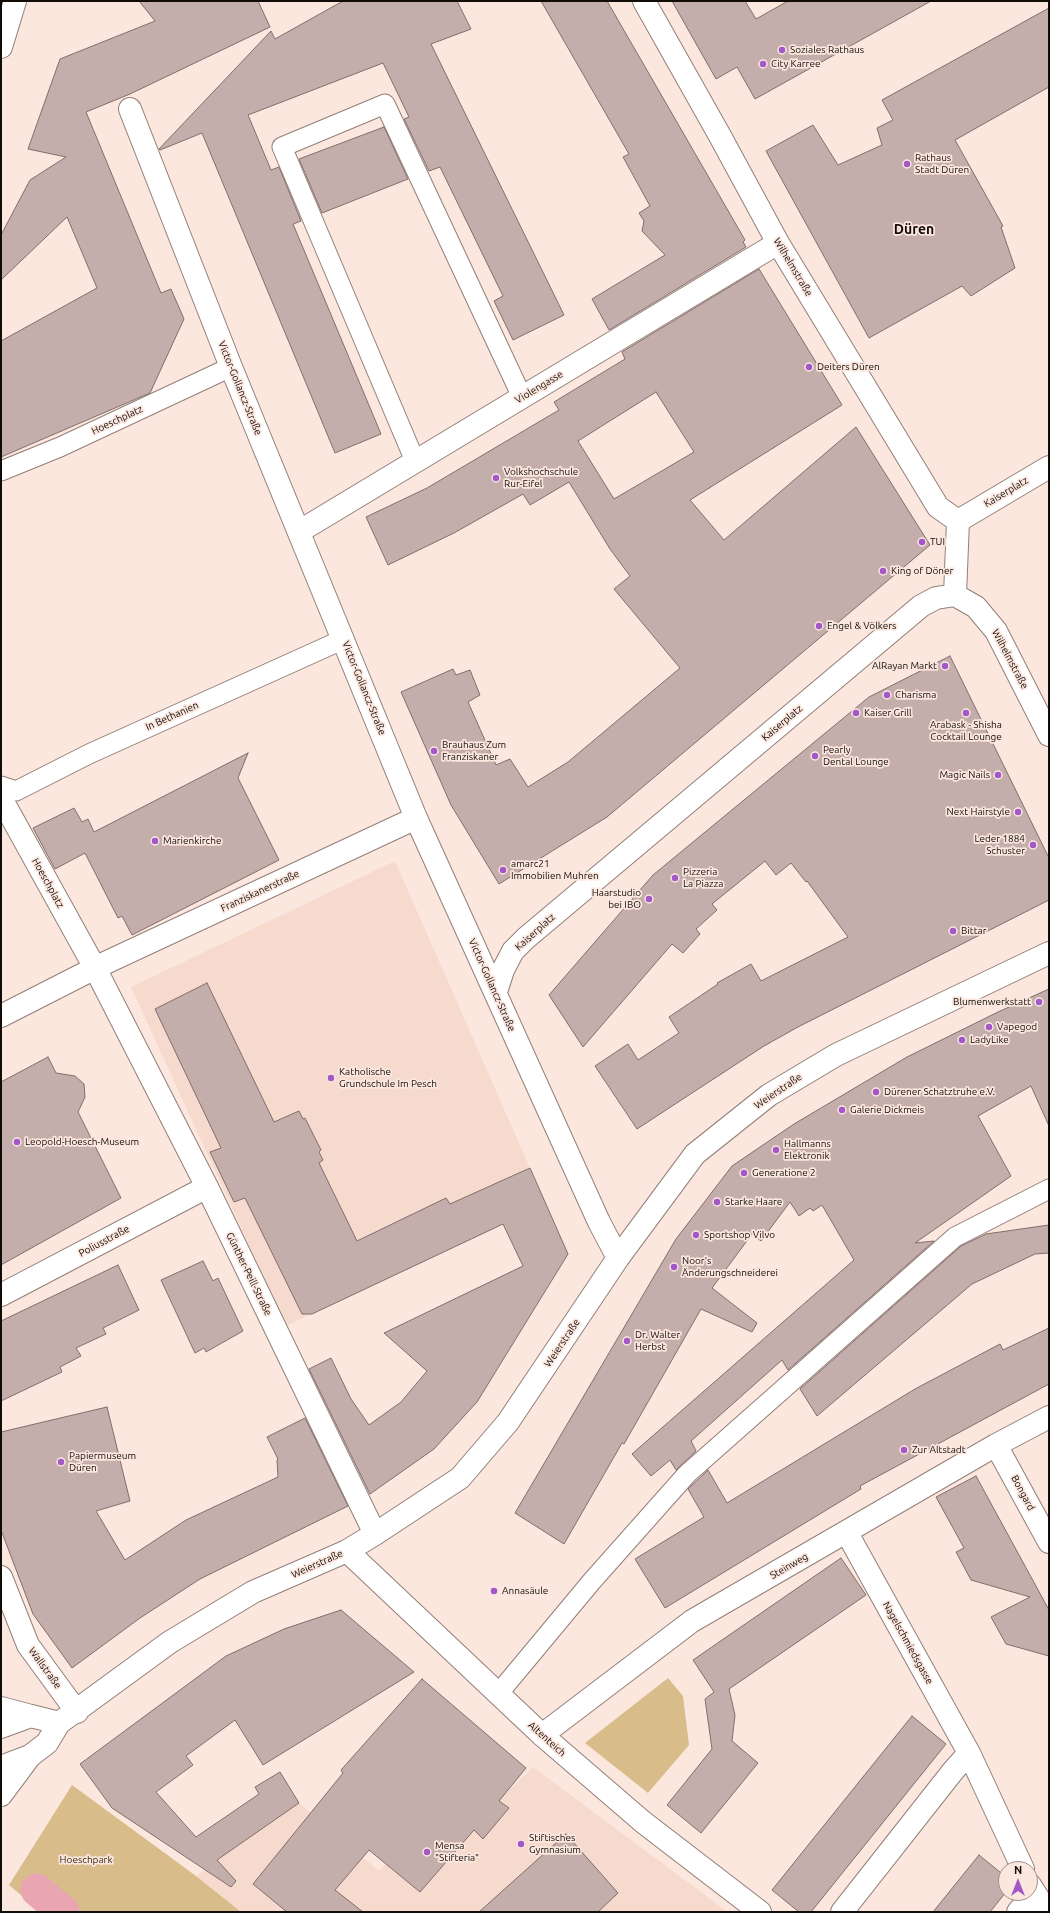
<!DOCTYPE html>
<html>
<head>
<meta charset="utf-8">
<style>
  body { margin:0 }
  #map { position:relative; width:1050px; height:1913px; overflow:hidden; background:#fce7df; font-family:Ubuntu,sans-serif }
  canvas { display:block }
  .frame { position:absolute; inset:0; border:2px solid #120c09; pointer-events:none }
  .north { position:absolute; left:998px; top:1861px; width:40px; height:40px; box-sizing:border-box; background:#fce7df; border:1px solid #9e8f89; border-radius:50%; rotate:0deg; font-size:11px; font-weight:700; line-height:16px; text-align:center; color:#120c09 }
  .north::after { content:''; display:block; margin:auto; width:14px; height:18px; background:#a358ca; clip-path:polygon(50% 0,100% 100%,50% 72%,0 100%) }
</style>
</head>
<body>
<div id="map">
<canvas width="1050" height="1913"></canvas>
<div class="frame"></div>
<div class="north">N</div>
</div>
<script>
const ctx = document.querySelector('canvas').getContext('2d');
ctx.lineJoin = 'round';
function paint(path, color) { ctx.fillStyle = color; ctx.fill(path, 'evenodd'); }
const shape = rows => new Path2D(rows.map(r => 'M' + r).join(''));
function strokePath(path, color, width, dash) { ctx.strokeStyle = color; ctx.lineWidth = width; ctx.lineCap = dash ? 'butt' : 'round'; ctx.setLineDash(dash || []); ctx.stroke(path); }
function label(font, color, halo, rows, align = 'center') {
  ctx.font = font + ' Ubuntu,sans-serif'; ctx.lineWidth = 3.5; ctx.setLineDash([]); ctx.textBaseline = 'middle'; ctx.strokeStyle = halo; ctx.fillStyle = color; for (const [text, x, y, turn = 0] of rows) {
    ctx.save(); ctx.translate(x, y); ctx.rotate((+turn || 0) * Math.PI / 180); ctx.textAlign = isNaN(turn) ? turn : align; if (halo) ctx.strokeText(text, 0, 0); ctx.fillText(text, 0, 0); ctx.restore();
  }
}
paint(shape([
  [395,861,530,1168,477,1192,494,1229,286,1326,131,987],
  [533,1767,728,1912,241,1912,196,1876,298,1802,379,1871,455,1791,499,1800]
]), '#f6dace');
paint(shape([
  [668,1678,683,1696,689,1745,648,1793,585,1743],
  [72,1785,196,1876,241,1912,41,1912,9,1885]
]), '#d8bc89');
strokePath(shape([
  [37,1890,63,1912]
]), '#e9a5b1', 33);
const building = shape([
  [139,1,258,1,270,27,130,94,86,112,161,293,171,289,184,319,150,393,1,457,1,341,97,288,67,217,1,280,1,235,30,180,66,157,28,149,60,59,155,21,139,1],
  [343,1,457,1,471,29,431,44,564,315,513,340,494,301,503,296,440,167,429,171,404,119,409,117,383,63,248,115,271,170,279,167,301,221,293,224,381,434,335,453,202,133,160,150,159,149,271,31,275,39,343,1],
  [541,1,607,1,745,240,743,242,746,247,609,330,592,299,665,255,642,231,644,221,639,213,650,206,623,157,629,154,541,1],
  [672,1,745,1,756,19,788,1,931,1,755,99,737,67,716,79,672,1],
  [1049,8,1049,87,955,140,1003,226,1001,227,1015,268,971,296,962,286,869,338,766,151,813,125,838,165,882,145,877,128,893,120,882,100,1049,8],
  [384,127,408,179,322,213,299,159,384,127],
  [759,269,842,405,690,500,724,540,856,427,930,545,607,817,499,884,451,805,401,692,453,669,456,675,470,670,480,695,468,702,496,765,510,759,528,787,568,762,680,668,614,589,630,576,610,549,569,482,530,505,523,494,454,533,388,565,366,517,427,488,559,410,554,402,625,359,622,352,759,269],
  [656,392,694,452,614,499,578,441,656,392],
  [950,656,1049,858,1049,900,798,1027,764,1046,637,1129,595,1066,628,1044,638,1060,679,1033,669,1017,718,984,717,983,751,964,761,981,848,937,807,881,806,882,791,863,776,875,765,861,712,904,717,910,696,929,700,934,683,953,672,944,583,1047,549,995,653,875,869,697,950,656],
  [248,753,238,778,279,860,132,935,122,916,118,918,85,853,55,869,33,828,74,808,82,822,88,819,94,832,248,753],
  [207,983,274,1122,299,1111,303,1119,305,1118,321,1150,319,1152,323,1160,319,1163,357,1241,446,1198,450,1204,530,1168,568,1254,477,1402,434,1449,370,1494,309,1369,331,1358,351,1399,369,1425,401,1402,427,1371,384,1333,523,1266,503,1224,312,1314,302,1314,245,1198,234,1202,210,1152,221,1148,155,1009,207,983],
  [1049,989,1049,1126,1031,1086,978,1116,1011,1176,915,1243,934,1241,788,1370,782,1360,691,1441,696,1451,676,1470,670,1460,651,1476,632,1454,854,1260,822,1205,813,1211,810,1208,799,1216,790,1202,761,1241,752,1234,712,1288,757,1323,752,1332,701,1309,624,1444,622,1443,564,1544,515,1513,676,1239,732,1166,794,1124,907,1057,998,1012,1049,989],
  [48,1057,56,1073,75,1076,84,1084,85,1097,78,1112,121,1198,1,1265,1,1082,48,1057],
  [1049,1225,1049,1253,1035,1254,972,1284,817,1416,800,1389,961,1246,986,1234,1049,1225],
  [203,1261,213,1281,218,1278,243,1331,206,1352,204,1348,195,1353,161,1280,203,1261],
  [118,1265,139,1310,103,1328,106,1334,76,1348,81,1356,60,1367,62,1372,1,1401,1,1321,118,1265],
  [1049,1328,1049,1384,860,1486,861,1489,665,1608,635,1559,704,1517,688,1489,708,1470,727,1503,915,1389,1000,1344,1003,1350,1049,1328],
  [107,1407,130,1501,96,1511,125,1560,186,1520,278,1477,277,1460,278,1459,267,1437,305,1418,348,1506,200,1579,140,1618,72,1668,33,1614,1,1530,1,1432,107,1407],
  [976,1476,1049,1610,1049,1656,1006,1644,991,1617,1030,1597,971,1580,956,1552,964,1548,936,1497,976,1476],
  [841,1558,866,1595,729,1689,735,1715,732,1741,758,1763,701,1833,667,1805,712,1749,705,1699,714,1692,693,1660,841,1558],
  [341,1610,414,1672,263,1765,235,1720,186,1756,193,1765,156,1792,196,1837,259,1794,255,1787,280,1772,299,1803,217,1860,236,1881,231,1887,112,1808,80,1764,226,1656,284,1629,341,1610],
  [422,1679,526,1768,499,1801,509,1808,483,1839,474,1830,420,1892,369,1850,335,1890,363,1912,287,1912,253,1884,343,1773,341,1770,422,1679],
  [912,1716,946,1744,811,1912,799,1912,772,1890,912,1716],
  [566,1834,618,1893,598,1912,479,1912,566,1834],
  [979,1855,1006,1877,1006,1892,990,1912,933,1912,979,1855]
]);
paint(building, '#c4aeab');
strokePath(building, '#816d6b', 1);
const lane = shape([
  [415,461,282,147,385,104,522,397],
  [1,471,60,447,231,367],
  [1,786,16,791,89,754,344,639],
  [498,1694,592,1581,687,1474,955,1237,1049,1189]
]);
const street = shape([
  [644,1,720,136,778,243,938,507,958,521],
  [130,109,231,367,416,818,599,1222,618,1258],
  [958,521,1049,467],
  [300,531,778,243],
  [955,595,976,607,996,631,1049,735],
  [955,595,958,521],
  [1,798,95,968,207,1187,375,1534],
  [496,992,503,970,513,951,526,938,921,606,936,598,955,595],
  [1,1016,103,964,416,818],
  [1,1295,207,1187],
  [996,1445,1049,1542],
  [847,1533,969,1753,1023,1869],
  [347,1551,542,1735,643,1822,760,1912],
  [1,1577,28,1645,77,1712],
  [1,1727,31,1716,59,1723],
  [542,1735,692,1621,996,1445,1049,1417],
  [1,1767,30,1756,47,1743,59,1723,170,1642,253,1592,347,1551,375,1534,460,1478,508,1422,618,1258,695,1154,769,1095,836,1055,1049,953],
  [1030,1885,1047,1912],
  [842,1912,953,1771,969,1753],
  [1018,1912,1034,1893]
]);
const secondary = shape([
  [1,47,15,1],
  [1,1708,31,1716],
  [1,1795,30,1756]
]);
strokePath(lane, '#927f77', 21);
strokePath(street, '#927f77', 24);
strokePath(secondary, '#927f77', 24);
strokePath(lane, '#fff', 19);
strokePath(street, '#fff', 22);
strokePath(secondary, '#fff', 22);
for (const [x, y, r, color] of [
  [782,50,4,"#a358ca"],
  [763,64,4,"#a358ca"],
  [907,164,4,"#a358ca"],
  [809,367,4,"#a358ca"],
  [496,478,4,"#a358ca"],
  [922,542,4,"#a358ca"],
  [883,571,4,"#a358ca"],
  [819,626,4,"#a358ca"],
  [945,666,4,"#a358ca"],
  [887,695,4,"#a358ca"],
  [856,713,4,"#a358ca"],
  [966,713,4,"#a358ca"],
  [434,751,4,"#a358ca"],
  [815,756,4,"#a358ca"],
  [998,775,4,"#a358ca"],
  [1018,812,4,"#a358ca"],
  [155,841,4,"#a358ca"],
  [1033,845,4,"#a358ca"],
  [503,870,4,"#a358ca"],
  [675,878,4,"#a358ca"],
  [649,899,4,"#a358ca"],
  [953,931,4,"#a358ca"],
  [1039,1002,4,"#a358ca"],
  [989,1027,4,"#a358ca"],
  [962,1040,4,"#a358ca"],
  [331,1078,4,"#a358ca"],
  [876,1092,4,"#a358ca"],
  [842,1110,4,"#a358ca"],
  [17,1142,4,"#a358ca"],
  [776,1150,4,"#a358ca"],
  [744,1173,4,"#a358ca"],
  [717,1202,4,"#a358ca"],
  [696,1235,4,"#a358ca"],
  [674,1267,4,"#a358ca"],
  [627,1341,4,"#a358ca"],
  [904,1450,4,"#a358ca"],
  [61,1462,4,"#a358ca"],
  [494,1591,4,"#a358ca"],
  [521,1844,4,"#a358ca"],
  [427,1852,4,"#a358ca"]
]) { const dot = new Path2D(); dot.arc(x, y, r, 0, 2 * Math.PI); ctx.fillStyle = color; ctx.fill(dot); strokePath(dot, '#fce7df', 1.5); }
label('10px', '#120c09', '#fce7df', [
  ["Soziales Rathaus",790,50],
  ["City Karree",771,64],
  ["Rathaus",915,158],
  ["Stadt Düren",915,170],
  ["Deiters Düren",817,367],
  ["Volkshochschule",504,472],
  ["Rur-Eifel",504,484],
  ["TUI",930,542],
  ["King of Döner",891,571],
  ["Engel & Völkers",827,626],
  ["AlRayan Markt",937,666,"right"],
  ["Charisma",895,695],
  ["Kaiser Grill",864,713],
  ["Arabask - Shisha",966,725,"center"],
  ["Cocktail Lounge",966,737,"center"],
  ["Brauhaus Zum",442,745],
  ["Franziskaner",442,757],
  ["Pearly",823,750],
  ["Dental Lounge",823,762],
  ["Magic Nails",990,775,"right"],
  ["Next Hairstyle",1010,812,"right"],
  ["Leder 1884",1025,839,"right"],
  ["Schuster",1025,851,"right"],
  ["Marienkirche",163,841],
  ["amarc21",511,864],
  ["Immobilien Muhren",511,876],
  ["Pizzeria",683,872],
  ["La Piazza",683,884],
  ["Haarstudio",641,893,"right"],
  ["bei IBO",641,905,"right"],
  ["Bittar",961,931],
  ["Blumenwerkstatt",1031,1002,"right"],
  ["Vapegod",997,1027],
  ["LadyLike",970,1040],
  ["Katholische",339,1072],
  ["Grundschule Im Pesch",339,1084],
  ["Dürener Schatztruhe e.V.",884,1092],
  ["Galerie Dickmeis",850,1110],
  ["Leopold-Hoesch-Museum",25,1142],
  ["Hallmanns",784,1144],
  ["Elektronik",784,1156],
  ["Generatione 2",752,1173],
  ["Starke Haare",725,1202],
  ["Sportshop Vilvo",704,1235],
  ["Noor's",682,1261],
  ["Änderungschneiderei",682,1273],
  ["Dr. Walter",635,1335],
  ["Herbst",635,1347],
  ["Zur Altstadt",912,1450],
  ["Papiermuseum",69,1456],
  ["Düren",69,1468],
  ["Annasäule",502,1591],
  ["Stiftisches",529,1838],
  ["Gymnasium",529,1850],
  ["Mensa",435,1846],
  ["\"Stifteria\"",435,1858]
], 'left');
label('10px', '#120c09', '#fce7df', [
  ["Wilhelmstraße",793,267,59],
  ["Violengasse",539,387,-31],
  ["Victor-Gollancz-Straße",240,388,68],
  ["Hoeschplatz",117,420,-25],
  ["Kaiserplatz",1006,492,-31],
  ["Wilhelmstraße",1010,659,62],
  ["Victor-Gollancz-Straße",364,688,68],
  ["In Bethanien",172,716,-24],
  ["Kaiserplatz",782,723,-40],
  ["Hoeschplatz",48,883,61],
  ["Franziskanerstraße",260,891,-25],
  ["Kaiserplatz",535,932,-42],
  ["Victor-Gollancz-Straße",492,985,66],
  ["Weierstraße",778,1091,-34],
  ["Poliusstraße",104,1241,-28],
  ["Günther-Peill-Straße",249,1274,64],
  ["Weierstraße",562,1343,-56],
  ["Bongard",1023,1493,62],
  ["Weierstraße",317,1564,-24],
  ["Steinweg",789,1566,-30],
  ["Nagelschmiedsgasse",908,1643,61],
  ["Wallstraße",45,1668,54],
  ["Altenteich",547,1739,42]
]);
label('10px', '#37290f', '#fce7df', [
  ["Hoeschpark",86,1860]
]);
label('bold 14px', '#120c09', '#fce7df', [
  ["Düren",914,229]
]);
</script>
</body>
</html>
